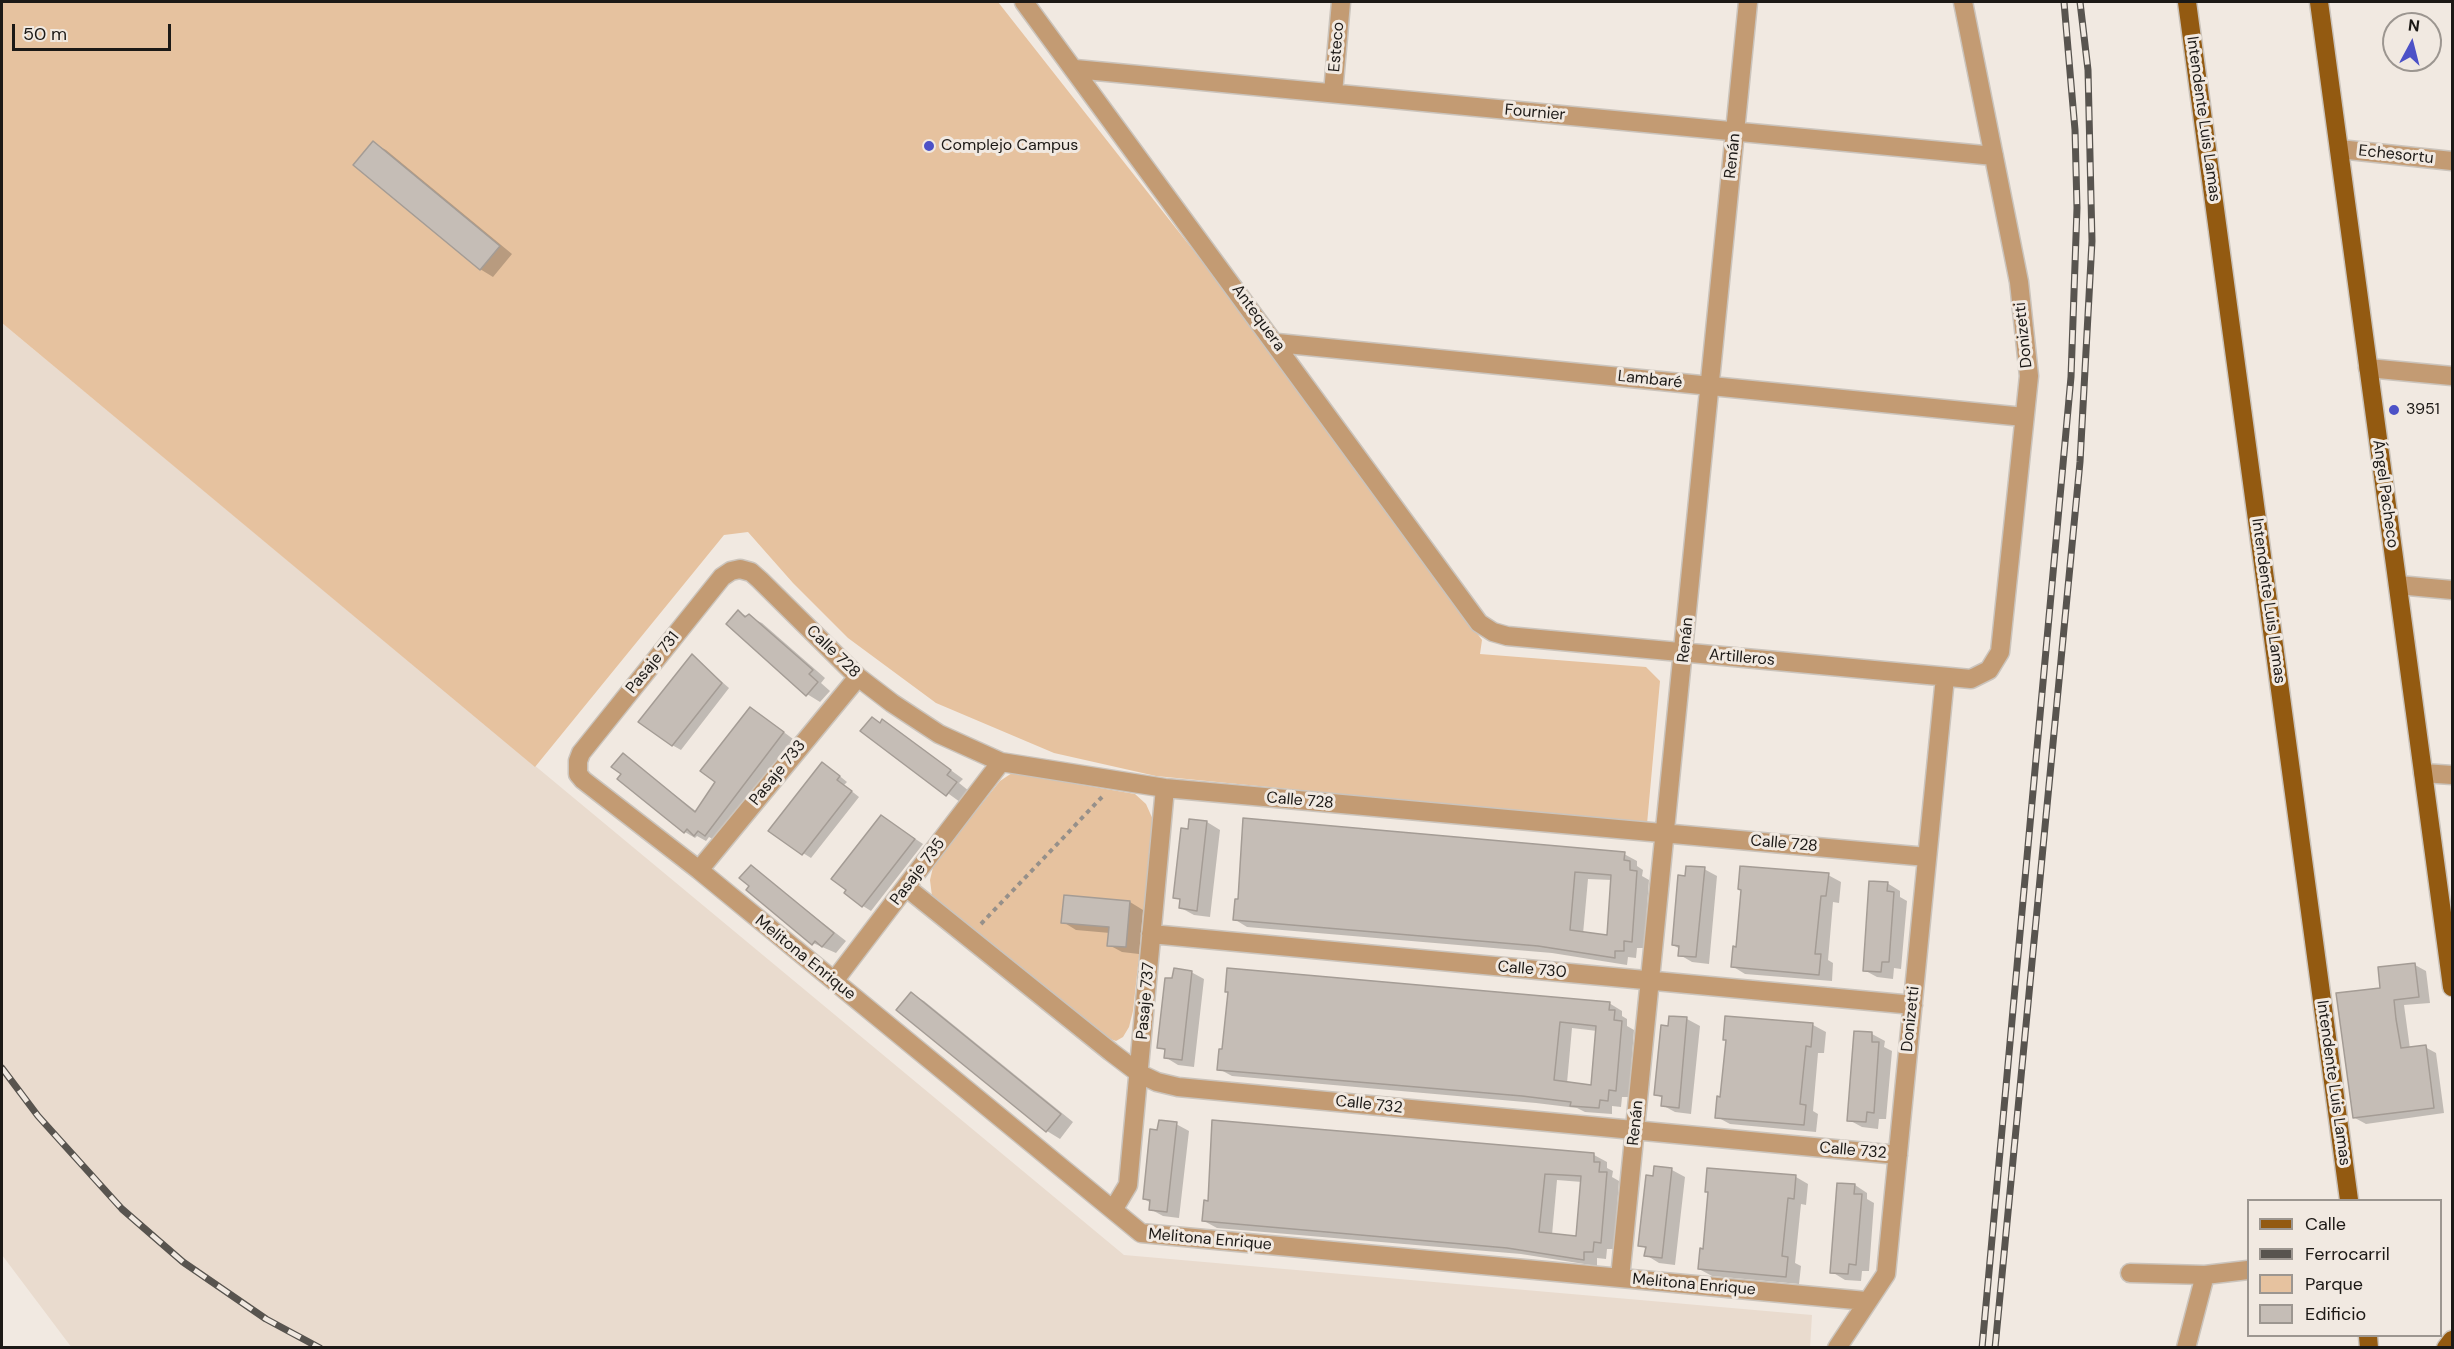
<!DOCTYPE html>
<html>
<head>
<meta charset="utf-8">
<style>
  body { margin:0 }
  #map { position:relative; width:2454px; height:1349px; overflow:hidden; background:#f1e9e1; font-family:"DM Sans",sans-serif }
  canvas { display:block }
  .frame { position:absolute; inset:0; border:3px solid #1c1916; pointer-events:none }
  .legend { position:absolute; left:2247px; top:1199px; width:195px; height:138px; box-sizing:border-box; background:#f1e9e1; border:2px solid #9c9690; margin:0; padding:8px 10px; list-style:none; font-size:18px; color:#1c1916 }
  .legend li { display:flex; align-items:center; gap:12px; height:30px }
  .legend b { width:30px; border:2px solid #9c9690 }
  .north { position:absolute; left:2382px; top:12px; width:60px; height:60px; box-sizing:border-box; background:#f1e9e1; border:2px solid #9c9690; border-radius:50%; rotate:7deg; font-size:16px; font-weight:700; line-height:24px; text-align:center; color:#1c1916 }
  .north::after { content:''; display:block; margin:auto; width:21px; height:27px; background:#4c51c7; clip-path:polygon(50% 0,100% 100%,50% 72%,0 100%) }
  .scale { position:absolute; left:12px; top:24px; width:159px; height:27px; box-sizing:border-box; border:3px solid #1c1916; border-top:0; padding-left:8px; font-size:18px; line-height:21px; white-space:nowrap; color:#1c1916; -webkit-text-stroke:4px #f1e9e1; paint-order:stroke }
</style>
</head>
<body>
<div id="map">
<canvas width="2454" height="1349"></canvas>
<div class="frame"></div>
<ul class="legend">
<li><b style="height:8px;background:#935a11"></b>Calle</li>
<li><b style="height:8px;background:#58544f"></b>Ferrocarril</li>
<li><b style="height:16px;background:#e6c29f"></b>Parque</li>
<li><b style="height:16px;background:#c5bdb6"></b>Edificio</li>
</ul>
<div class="north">N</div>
<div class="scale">50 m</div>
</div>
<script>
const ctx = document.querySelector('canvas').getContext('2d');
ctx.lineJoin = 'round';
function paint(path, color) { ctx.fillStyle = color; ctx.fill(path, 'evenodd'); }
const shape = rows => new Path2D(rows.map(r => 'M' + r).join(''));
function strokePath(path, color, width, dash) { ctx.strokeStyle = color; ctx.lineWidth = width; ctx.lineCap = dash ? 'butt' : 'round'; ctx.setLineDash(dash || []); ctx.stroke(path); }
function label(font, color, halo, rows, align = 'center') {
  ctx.font = font + ' "DM Sans",sans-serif'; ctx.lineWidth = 6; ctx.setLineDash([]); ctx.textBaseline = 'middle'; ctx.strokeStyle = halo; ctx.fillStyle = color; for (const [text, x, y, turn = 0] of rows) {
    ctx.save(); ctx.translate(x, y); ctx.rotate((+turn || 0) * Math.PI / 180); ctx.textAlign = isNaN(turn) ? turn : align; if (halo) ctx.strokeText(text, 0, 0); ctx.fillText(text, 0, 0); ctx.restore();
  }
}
paint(shape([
  [2,323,1124,1255,1812,1315,1810,1348,72,1348,2,1255]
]), '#e9dbce');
paint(shape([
  [2,2,998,2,1256,330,1482,640,1480,654,1646,667,1660,681,1647,824,1156,776,1054,753,936,703,848,638,793,583,748,532,724,535,535,767,2,323],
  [1012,773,1135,794,1146,804,1154,822,1133,1011,1129,1027,1123,1037,1116,1041,1105,1037,948,914,932,896,930,880,934,863,1000,781]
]), '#e6c29f');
paint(shape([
  [373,143,386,150,512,254,493,277,480,269],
  [738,612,762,623,825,678,821,683,830,691,820,702,807,694],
  [692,656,729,688,681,750,672,745],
  [761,715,793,739,716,841,709,837,706,841,697,836,695,838,685,832,623,774,623,755,697,812],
  [883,721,963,779,959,783,969,791,960,802,862,731],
  [831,769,847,782,844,785,859,797,811,858,803,853],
  [890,822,923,844,871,911,863,906],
  [1207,822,1220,830,1210,917,1194,915,1181,908,1182,901,1175,897,1189,830],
  [1624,854,1637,861,1637,866,1643,870,1642,876,1649,880,1644,948,1637,948,1636,958,1628,957,1627,965,1552,953,1247,927,1234,919],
  [1588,879,1612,880,1608,937,1583,934],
  [751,867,846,941,836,953,813,943,751,886],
  [1704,869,1717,876,1709,964,1692,962,1680,955,1680,949,1673,945,1687,878],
  [1828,875,1841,882,1839,903,1833,902,1828,960,1833,963,1832,981,1745,974,1732,966,1737,948,1742,890],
  [1887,883,1900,891,1900,897,1907,901,1901,969,1894,968,1893,979,1877,977,1864,970],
  [1130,902,1143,910,1139,954,1122,952,1109,945,1110,933,1076,930,1063,922],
  [2415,965,2426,971,2430,1003,2404,1005,2410,1049,2425,1047,2436,1053,2444,1113,2366,1124,2355,1118,2382,989],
  [1191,972,1204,979,1194,1067,1178,1065,1165,1057,1166,1051,1159,1047,1174,980],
  [1226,991,1609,1003,1622,1011,1622,1016,1627,1019,1627,1026,1634,1030,1629,1097,1622,1097,1621,1107,1612,1106,1612,1114,1585,1112,1577,1108,1536,1103,1232,1076,1219,1069,1224,1050,1229,993],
  [1572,1028,1597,1031,1592,1086,1567,1083],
  [911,994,924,1001,1073,1122,1060,1139,1047,1131,898,1010],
  [1671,1017,1687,1019,1700,1026,1691,1114,1675,1112,1662,1105,1663,1098,1656,1095],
  [1726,1017,1813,1025,1826,1032,1824,1053,1818,1053,1813,1111,1818,1114,1816,1132,1730,1124,1717,1117,1722,1098,1727,1041],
  [1872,1034,1885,1041,1884,1047,1892,1051,1886,1119,1879,1119,1878,1129,1862,1127,1849,1120],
  [1214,1121,1594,1155,1607,1162,1607,1168,1613,1171,1612,1177,1619,1181,1614,1249,1607,1249,1606,1259,1597,1258,1597,1266,1521,1254,1217,1228,1204,1221,1209,1202],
  [1557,1180,1582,1182,1578,1238,1552,1235],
  [1176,1124,1189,1131,1179,1218,1163,1216,1150,1209,1151,1203,1144,1199,1159,1132],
  [1672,1170,1685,1177,1675,1265,1659,1263,1646,1255,1647,1249,1640,1245,1655,1178],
  [1796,1177,1808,1184,1806,1205,1801,1204,1795,1263,1801,1266,1799,1284,1712,1276,1699,1269,1704,1250,1710,1193],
  [1855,1185,1867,1193,1867,1199,1874,1203,1869,1271,1862,1271,1861,1281,1845,1280,1832,1272]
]), '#0003');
const building = shape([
  [373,141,500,246,480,270,353,165,373,141],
  [738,610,745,617,749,614,813,670,809,674,818,682,806,696,726,624,738,610],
  [692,654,722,683,672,746,638,722,692,654],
  [750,707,784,732,705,836,698,831,694,836,687,829,684,833,617,779,621,774,611,767,623,753,695,812,715,782,700,771,750,707],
  [872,717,880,723,882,719,951,770,947,775,957,782,946,796,860,731,872,717],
  [822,762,840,776,837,780,852,791,802,855,768,831,822,762],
  [881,815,915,839,862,907,844,893,846,890,831,879,881,815],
  [1243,818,1625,852,1624,860,1630,861,1630,870,1637,871,1632,942,1624,941,1624,951,1615,951,1615,958,1538,946,1233,920,1235,899,1238,899,1243,818],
  [1575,872,1611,875,1607,935,1570,930,1575,872],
  [1189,819,1207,821,1197,911,1179,908,1180,899,1173,898,1181,828,1188,829,1189,819],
  [751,865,834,933,822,947,815,941,812,945,746,890,749,886,739,878,751,865],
  [1686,866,1705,867,1696,957,1678,956,1679,946,1672,945,1678,875,1685,876,1686,866],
  [1740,866,1829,873,1826,896,1821,896,1815,954,1821,954,1819,975,1731,967,1733,946,1736,947,1741,890,1738,889,1740,866],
  [1869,881,1888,882,1887,891,1894,892,1889,962,1882,962,1881,972,1863,971,1869,881],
  [1064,895,1130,901,1126,947,1107,946,1109,927,1061,923,1064,895],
  [2415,963,2419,997,2394,1000,2396,1019,2401,1048,2426,1045,2434,1108,2353,1118,2336,993,2380,988,2378,967,2415,963],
  [1174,968,1192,971,1182,1060,1164,1058,1165,1049,1157,1048,1165,978,1172,978,1174,968],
  [1227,968,1610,1002,1609,1010,1615,1010,1614,1020,1622,1021,1616,1091,1609,1090,1608,1101,1600,1100,1599,1108,1570,1106,1571,1102,1522,1096,1217,1070,1219,1049,1222,1049,1228,992,1225,992,1227,968],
  [1560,1022,1596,1026,1591,1085,1554,1080,1560,1022],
  [911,992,1061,1114,1046,1132,896,1010,911,992],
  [1669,1016,1687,1017,1679,1108,1661,1106,1662,1096,1654,1095,1661,1025,1668,1026,1669,1016],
  [1725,1016,1813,1023,1811,1047,1806,1046,1800,1104,1806,1105,1804,1125,1715,1118,1717,1096,1720,1097,1726,1040,1723,1040,1725,1016],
  [1854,1031,1872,1032,1872,1042,1879,1042,1874,1113,1867,1112,1866,1122,1847,1121,1854,1031],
  [1159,1120,1177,1122,1167,1212,1149,1210,1150,1200,1143,1199,1150,1129,1157,1130,1159,1120],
  [1212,1120,1594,1153,1594,1162,1600,1162,1599,1172,1607,1172,1601,1243,1594,1242,1593,1252,1584,1252,1584,1260,1507,1248,1202,1221,1204,1200,1208,1201,1212,1120],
  [1545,1174,1581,1176,1576,1236,1539,1232,1545,1174],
  [1654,1166,1672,1168,1662,1258,1644,1256,1646,1247,1638,1246,1646,1175,1653,1176,1654,1166],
  [1707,1168,1796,1175,1794,1199,1788,1198,1782,1256,1788,1257,1786,1277,1698,1269,1700,1248,1703,1249,1708,1192,1705,1192,1707,1168],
  [1837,1183,1855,1184,1854,1194,1862,1194,1856,1265,1849,1264,1848,1274,1830,1273,1837,1183]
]);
paint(building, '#c5bdb6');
strokePath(building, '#a49c95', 1.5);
const minor = shape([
  [1024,2,1479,623,1493,632,1507,636,1971,679,1989,670,2000,652,2029,376,2019,282,1963,2],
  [1075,69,1994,156],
  [1333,93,1341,2],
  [2339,149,2452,161],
  [1277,343,2024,417],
  [2368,368,2452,376],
  [2398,585,2452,590],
  [2423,773,2452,775],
  [699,870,858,677],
  [906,887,1111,1052,1140,1074,1157,1082,1178,1087,1898,1155],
  [1151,934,1913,1005],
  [834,981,1001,762],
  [1113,1210,1128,1185,1165,788],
  [2130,1273,2205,1275,2248,1270],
  [1620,1278,1748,2],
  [1866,1301,1141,1233,699,870,583,780,578,774,578,761,581,753,722,577,731,571,740,569,751,572,760,580,858,677,892,703,939,734,1001,762,1165,788,1927,857],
  [1837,1348,1886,1274,1945,677],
  [2186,1348,2205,1275]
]);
const major = shape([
  [2187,2,2349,1200],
  [2319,2,2452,987],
  [2368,1336,2369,1348],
  [2446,1348,2452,1340]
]);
strokePath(minor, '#cbc4bc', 21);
strokePath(major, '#cbc4bc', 21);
strokePath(shape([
  [981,924,1102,797]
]), '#96908a', 4, [4.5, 4.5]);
strokePath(minor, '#c39b73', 18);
strokePath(major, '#935a11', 18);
const rail = shape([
  [2,1068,38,1116,122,1209,183,1262,266,1319,320,1348],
  [1982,1348,2071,377,2077,208,2075,130,2064,2],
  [1995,1348,2080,462,2092,241,2088,70,2080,2]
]);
strokePath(rail, '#58544f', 7);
strokePath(rail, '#f1e9e1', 4.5, [14]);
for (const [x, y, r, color] of [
  [929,146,6,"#4c51c7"],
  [2394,410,6,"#4c51c7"]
]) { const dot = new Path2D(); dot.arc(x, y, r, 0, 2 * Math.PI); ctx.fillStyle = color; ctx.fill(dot); strokePath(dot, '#f1e9e1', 2); }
label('16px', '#1c1916', '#f1e9e1', [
  ["Esteco",1337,47,-85],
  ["Fournier",1535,113,5],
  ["Intendente Luis Lamas",2203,119,82],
  ["Echesortu",2396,155,6],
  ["Renán",1733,156,-84],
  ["Antequera",1258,318,54],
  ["Donizetti",2024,335,-96],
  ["Lambaré",1650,380,6],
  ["Ángel Pacheco",2385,494,82],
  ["Intendente Luis Lamas",2268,601,82],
  ["Renán",1686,640,-84],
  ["Calle 728",833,652,44],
  ["Artilleros",1742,658,5],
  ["Pasaje 731",653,663,-51],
  ["Pasaje 733",778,773,-51],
  ["Calle 728",1300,801,5],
  ["Calle 728",1784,844,5],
  ["Pasaje 735",918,872,-53],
  ["Melitona Enrique",805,958,39],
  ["Calle 730",1532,970,5],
  ["Pasaje 737",1146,1001,-85],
  ["Donizetti",1911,1019,-84],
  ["Intendente Luis Lamas",2333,1083,82],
  ["Calle 732",1369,1105,6],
  ["Renán",1636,1123,-84],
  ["Calle 732",1853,1151,5],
  ["Melitona Enrique",1210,1240,5],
  ["Melitona Enrique",1694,1285,5]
]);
label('16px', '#1c1916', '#f1e9e1', [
  ["Complejo Campus",941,146],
  ["3951",2406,410]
], 'left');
</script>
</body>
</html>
